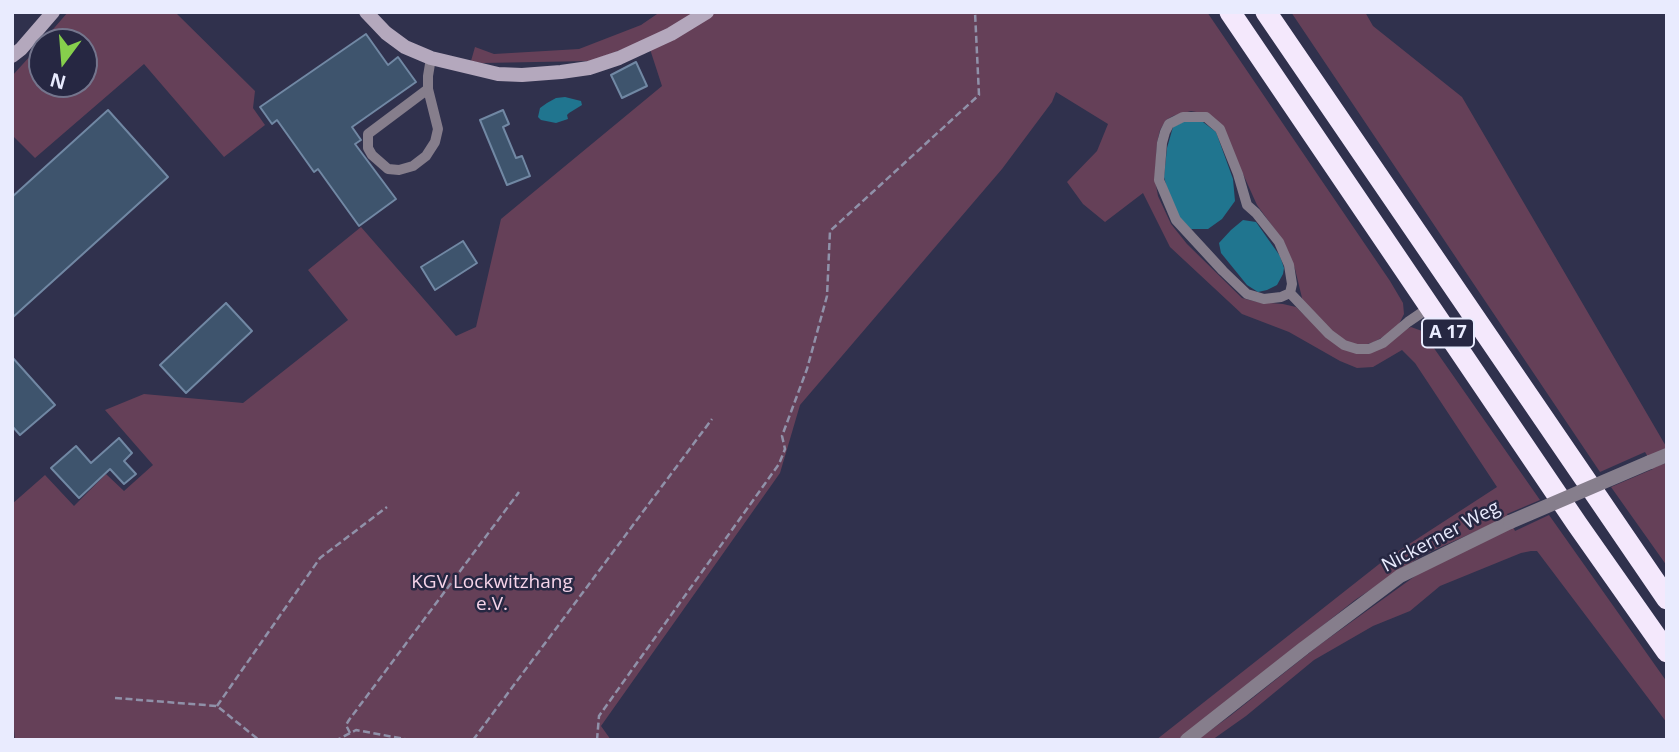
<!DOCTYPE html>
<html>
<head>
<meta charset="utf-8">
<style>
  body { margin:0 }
  #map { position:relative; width:1679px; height:752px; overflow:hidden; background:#30314d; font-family:"Open Sans",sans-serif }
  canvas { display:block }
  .frame { position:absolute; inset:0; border:14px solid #e9ebfe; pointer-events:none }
  .north { position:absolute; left:28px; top:28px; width:70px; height:70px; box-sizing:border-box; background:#262742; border:2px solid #74758d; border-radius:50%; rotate:196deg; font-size:19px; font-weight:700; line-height:28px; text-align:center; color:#e9ebfe }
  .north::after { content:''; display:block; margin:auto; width:24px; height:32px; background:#86cf4c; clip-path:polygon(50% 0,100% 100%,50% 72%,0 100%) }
</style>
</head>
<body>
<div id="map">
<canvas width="1679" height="752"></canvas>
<div class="frame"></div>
<div class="north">N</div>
</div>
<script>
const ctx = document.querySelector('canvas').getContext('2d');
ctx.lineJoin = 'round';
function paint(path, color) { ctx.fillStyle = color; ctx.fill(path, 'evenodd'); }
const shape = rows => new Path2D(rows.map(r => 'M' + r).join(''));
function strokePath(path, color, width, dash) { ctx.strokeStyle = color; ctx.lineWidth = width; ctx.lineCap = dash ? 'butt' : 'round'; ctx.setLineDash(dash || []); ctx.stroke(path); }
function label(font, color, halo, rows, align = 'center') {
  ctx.font = font + ' "Open Sans",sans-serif'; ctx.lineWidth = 5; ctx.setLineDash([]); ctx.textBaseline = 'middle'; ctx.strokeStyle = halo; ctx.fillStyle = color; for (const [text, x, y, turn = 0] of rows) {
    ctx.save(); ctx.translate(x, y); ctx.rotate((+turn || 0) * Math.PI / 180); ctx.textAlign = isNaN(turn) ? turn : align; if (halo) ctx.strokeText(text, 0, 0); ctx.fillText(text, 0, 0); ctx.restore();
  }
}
paint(shape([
  [68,12,175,12,255,91,253,108,265,125,224,157,144,64,35,158,12,135,12,76,42,43,42,84,84,84,84,42,42,42],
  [660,12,1207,12,1390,281,1403,303,1404,314,1398,326,1383,337,1374,342,1361,346,1347,342,1331,331,1303,302,1295,269,1284,242,1257,205,1243,174,1207,114,1191,111,1173,116,1166,120,1160,130,1157,143,1155,180,1158,196,1171,224,1187,244,1242,298,1257,302,1283,304,1296,307,1325,335,1355,351,1411,327,1422,331,1540,500,1507,514,1508,517,1423,555,1355,600,1178,740,1156,740,1383,561,1497,487,1415,363,1402,350,1373,367,1357,368,1340,361,1289,332,1242,314,1170,247,1143,193,1105,222,1083,204,1067,182,1097,151,1108,124,1056,92,1052,102,1002,169,800,405,780,473,601,726,611,740,15,740,12,707,12,504,45,475,74,506,106,474,124,491,153,465,105,410,144,394,243,403,348,320,308,270,361,227,456,336,476,327,501,219,662,86,647,40,591,61,482,63,471,61,475,47,494,54,579,49,641,25],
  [1291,12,1365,12,1373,26,1462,97,1667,448,1648,457,1645,452,1600,472],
  [1667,463,1667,566,1611,487,1653,469,1653,467],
  [1549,515,1667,682,1667,723,1537,551,1531,551,1521,553,1440,586,1410,611,1373,626,1314,660,1246,716,1212,740,1197,740,1230,716,1318,646,1429,566,1513,527,1515,531]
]), '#654058');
paint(shape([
  [565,97,581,101,582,105,569,113,567,115,568,119,556,123,541,120,538,117,540,108,547,103,556,98],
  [1191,121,1203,122,1216,132,1233,179,1235,201,1222,219,1208,229,1191,229,1179,217,1168,192,1164,177,1167,148,1173,127,1183,122],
  [1243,220,1256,222,1280,256,1284,268,1283,274,1277,285,1267,290,1258,292,1247,285,1221,253,1219,243,1231,230]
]), '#20758f');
const building = shape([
  [366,34,388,65,398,57,416,82,352,127,361,140,355,144,396,199,359,226,318,169,314,172,277,120,272,124,260,107,366,34],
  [636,62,647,86,622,98,611,75,636,62],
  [108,110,168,177,12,318,12,197,108,110],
  [503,110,509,124,503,127,516,158,522,156,530,176,507,185,480,120,503,110],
  [463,241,477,263,435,290,421,267,463,241],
  [226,303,252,331,186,393,160,365,226,303],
  [12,357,55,405,20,435,12,426,12,357],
  [119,438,132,453,124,461,136,474,124,484,110,469,79,498,51,468,76,446,91,463,119,438]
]);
paint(building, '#3e546d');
strokePath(building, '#7188a4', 2);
strokePath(shape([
  [115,698,217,706,259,740],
  [217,706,320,558,387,507],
  [350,733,346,725,349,720,519,492],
  [334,740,339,739,356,730,410,740],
  [473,740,712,419],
  [597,740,599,716,779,464,785,449,782,436,807,369,827,296,830,231,979,95,975,12]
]), '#9091a9', 2.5, [7, 3.5]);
strokePath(shape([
  [428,89,368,134,368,148,372,155,388,169,399,170,413,166,426,156,435,142,438,129,428,89,428,76,431,58],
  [1290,293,1281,297,1264,299,1247,294,1223,271,1176,220,1159,180,1162,143,1165,132,1169,124,1183,117,1206,117,1220,129,1238,174,1247,205,1256,213,1279,242,1289,265,1292,284,1290,293,1329,334,1344,345,1357,349,1369,349,1383,343,1408,322,1430,307]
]), '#867e8c', 10);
strokePath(shape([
  [1650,462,1667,455],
  [1187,740,1304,648,1400,576,1510,522]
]), '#867e8c', 14);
strokePath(shape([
  [366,12,386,33,405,47,431,58,498,74,522,75,561,72,589,68,619,58,671,34,707,12],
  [12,56,21,49,53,12]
]), '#b4a8bd', 14);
strokePath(shape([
  [1230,12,1577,524,1667,652],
  [1266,12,1667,599]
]), '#f4e8fc', 21);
strokePath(shape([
  [1510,522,1650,462]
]), '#867e8c', 14);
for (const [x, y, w] of [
  [1448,333,52]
]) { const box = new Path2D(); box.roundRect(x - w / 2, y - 14.5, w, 29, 5); ctx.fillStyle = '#262742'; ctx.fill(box); strokePath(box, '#e9ebfe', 2); }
label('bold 18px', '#e9ebfe', null, [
  ["A 17",1448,333]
]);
label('19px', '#e9ebfe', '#262742', [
  ["Nickerner Weg",1441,537,-28]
]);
label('19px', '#f6d4e9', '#262742', [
  ["KGV Lockwitzhang",492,583],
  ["e.V.",492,605]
]);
</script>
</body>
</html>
